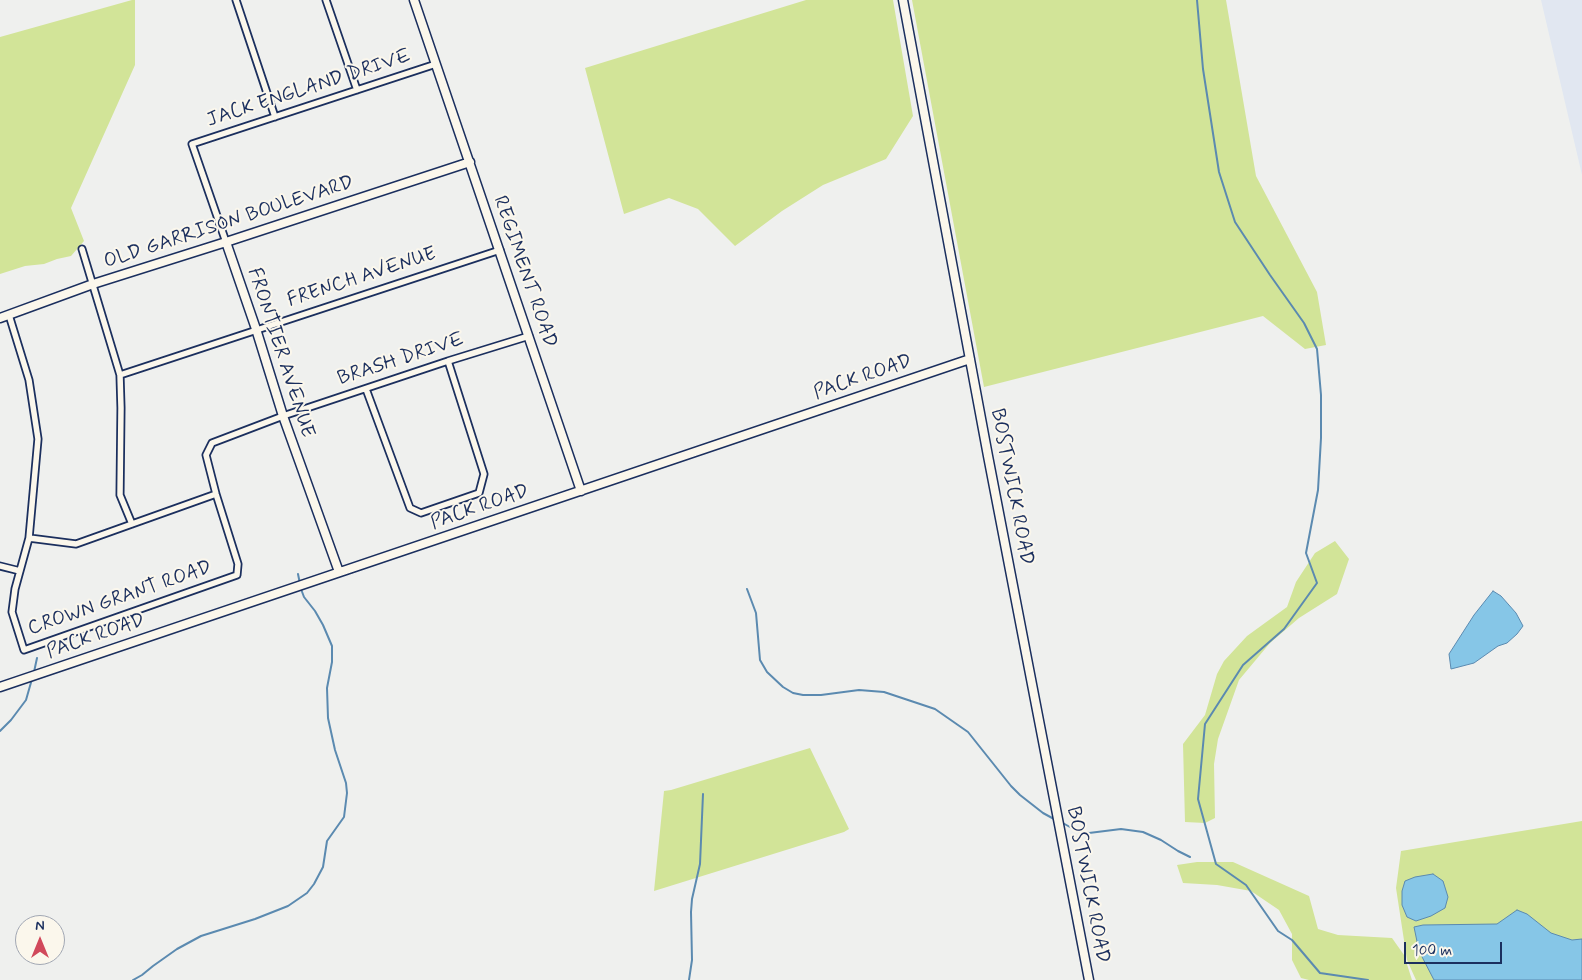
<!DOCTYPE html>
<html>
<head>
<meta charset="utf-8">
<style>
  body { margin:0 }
  #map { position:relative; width:1582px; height:980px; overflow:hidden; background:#eff0ee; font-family:Mynerve,sans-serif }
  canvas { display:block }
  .north { position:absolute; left:15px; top:915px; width:50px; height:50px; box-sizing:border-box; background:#fbf7ec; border:1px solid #a1a7b3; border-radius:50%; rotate:0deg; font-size:14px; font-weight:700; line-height:20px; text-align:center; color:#1b2f5e }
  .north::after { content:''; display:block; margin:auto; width:18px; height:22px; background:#d1495b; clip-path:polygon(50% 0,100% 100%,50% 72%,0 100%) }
  .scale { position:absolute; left:1404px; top:942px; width:98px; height:22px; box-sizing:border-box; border:2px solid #1b2f5e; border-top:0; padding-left:6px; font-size:15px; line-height:18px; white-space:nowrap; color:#1b2f5e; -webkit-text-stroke:4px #fbf7ec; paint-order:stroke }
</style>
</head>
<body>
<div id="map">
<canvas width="1582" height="980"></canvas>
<div class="north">N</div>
<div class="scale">100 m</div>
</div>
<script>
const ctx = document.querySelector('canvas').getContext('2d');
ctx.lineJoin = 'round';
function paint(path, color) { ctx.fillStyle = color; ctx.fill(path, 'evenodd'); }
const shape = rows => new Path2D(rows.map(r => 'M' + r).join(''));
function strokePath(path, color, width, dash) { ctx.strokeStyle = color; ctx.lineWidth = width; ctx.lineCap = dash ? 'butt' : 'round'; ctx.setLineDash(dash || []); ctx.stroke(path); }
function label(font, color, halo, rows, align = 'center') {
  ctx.font = font + ' Mynerve,sans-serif'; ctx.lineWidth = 4; ctx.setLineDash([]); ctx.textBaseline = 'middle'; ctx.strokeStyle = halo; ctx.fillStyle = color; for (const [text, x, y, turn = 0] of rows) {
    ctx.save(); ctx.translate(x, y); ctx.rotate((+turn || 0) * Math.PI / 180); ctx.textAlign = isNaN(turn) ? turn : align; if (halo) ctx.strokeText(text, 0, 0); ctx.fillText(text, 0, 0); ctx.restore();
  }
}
paint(shape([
  [1541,0,1582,0,1582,175]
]), '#e1e7f1');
paint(shape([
  [132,0,135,0,135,65,71,208,84,241,71,256,57,259,44,264,25,266,0,274,0,37],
  [806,0,893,0,913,116,886,159,823,185,782,211,735,246,698,209,669,198,624,214,585,68],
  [912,0,1226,0,1256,176,1317,292,1326,345,1305,349,1263,316,984,387],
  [1335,541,1349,559,1337,594,1299,618,1270,643,1239,680,1218,739,1214,764,1215,818,1205,823,1185,822,1183,744,1205,715,1217,674,1224,661,1247,636,1287,607,1296,582,1315,553],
  [810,748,849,829,844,832,654,891,664,791,671,790],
  [1582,821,1582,980,1416,980,1407,960,1396,888,1401,851],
  [1197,862,1233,862,1309,896,1318,929,1338,935,1392,938,1404,955,1412,980,1309,980,1301,978,1292,960,1292,934,1279,910,1251,891,1217,885,1183,883,1177,865]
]), '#d2e498');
const water = shape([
  [1493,591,1501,596,1516,613,1523,626,1517,634,1507,643,1498,646,1474,663,1451,669,1449,654,1474,615,1493,591],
  [1433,874,1443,881,1448,897,1445,908,1431,916,1416,921,1407,917,1402,905,1402,891,1405,881,1415,877,1433,874],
  [1517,910,1527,914,1551,933,1572,940,1582,939,1582,980,1434,980,1419,951,1414,927,1423,925,1497,924,1517,910]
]);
paint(water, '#86c6e7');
strokePath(water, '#5b8ab0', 1);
strokePath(shape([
  [1197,0,1203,69,1219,172,1235,222,1270,275,1304,323,1317,349,1321,395,1321,438,1318,490,1306,553,1317,583,1284,629,1243,665,1205,724,1198,799,1216,864,1246,885,1278,931,1292,940,1320,973,1368,980],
  [298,574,300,584],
  [747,589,756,613,760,660,767,672,783,687,793,693,803,695,821,695,859,690,884,692,935,709,968,732,1011,786,1020,795,1043,813,1054,819],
  [34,672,37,658],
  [0,731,11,720,26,700,32,679],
  [1061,822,1077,831,1089,833,1121,829,1143,832,1161,840,1178,851,1190,857],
  [133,980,142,975,153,966,177,949,201,936,255,919,288,906,307,893,314,884,323,867,327,841,344,817,347,793,346,783,335,750,328,718,327,688,332,662,332,646,323,625,315,611,304,597,301,589],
  [689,980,692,960,691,912,692,899,700,864,703,794]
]), '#5b8ab0', 2);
const street = shape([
  [236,0,275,117],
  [326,0,357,90],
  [226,242,192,144,436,64],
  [82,249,120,375,121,408,120,495,132,524],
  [9,315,29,380,38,439,29,538,15,589,12,612,24,650,237,575,238,564,216,494,206,455,212,443,283,416,448,361,529,336],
  [120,375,500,250],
  [366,389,410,508,421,513,479,493,484,474,448,361],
  [29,538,76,544,216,494],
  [0,566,20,571]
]);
const secondary = shape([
  [414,0,581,491],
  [903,0,988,456,1089,980],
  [226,242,256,329,283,416,339,572],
  [0,318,93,284,226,242,470,162],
  [0,687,970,359]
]);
strokePath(street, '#1b2f5e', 9);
strokePath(secondary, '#1b2f5e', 11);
strokePath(street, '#fbf7ec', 5.5);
strokePath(secondary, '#fbf7ec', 8);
label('20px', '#1b2f5e', '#fbf7ec', [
  ["JACK ENGLAND DRIVE",309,89,-18],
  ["OLD GARRISON BOULEVARD",229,223,-18],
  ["REGIMENT ROAD",524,272,71],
  ["FRENCH AVENUE",362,278,-18],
  ["FRONTIER AVENUE",280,353,72],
  ["BRASH DRIVE",401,360,-18],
  ["PACK ROAD",863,378,-19],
  ["BOSTWICK ROAD",1011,487,79],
  ["PACK ROAD",480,508,-19],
  ["CROWN GRANT ROAD",120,599,-19],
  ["PACK ROAD",96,637,-19],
  ["BOSTWICK ROAD",1087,885,79]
]);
</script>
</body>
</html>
